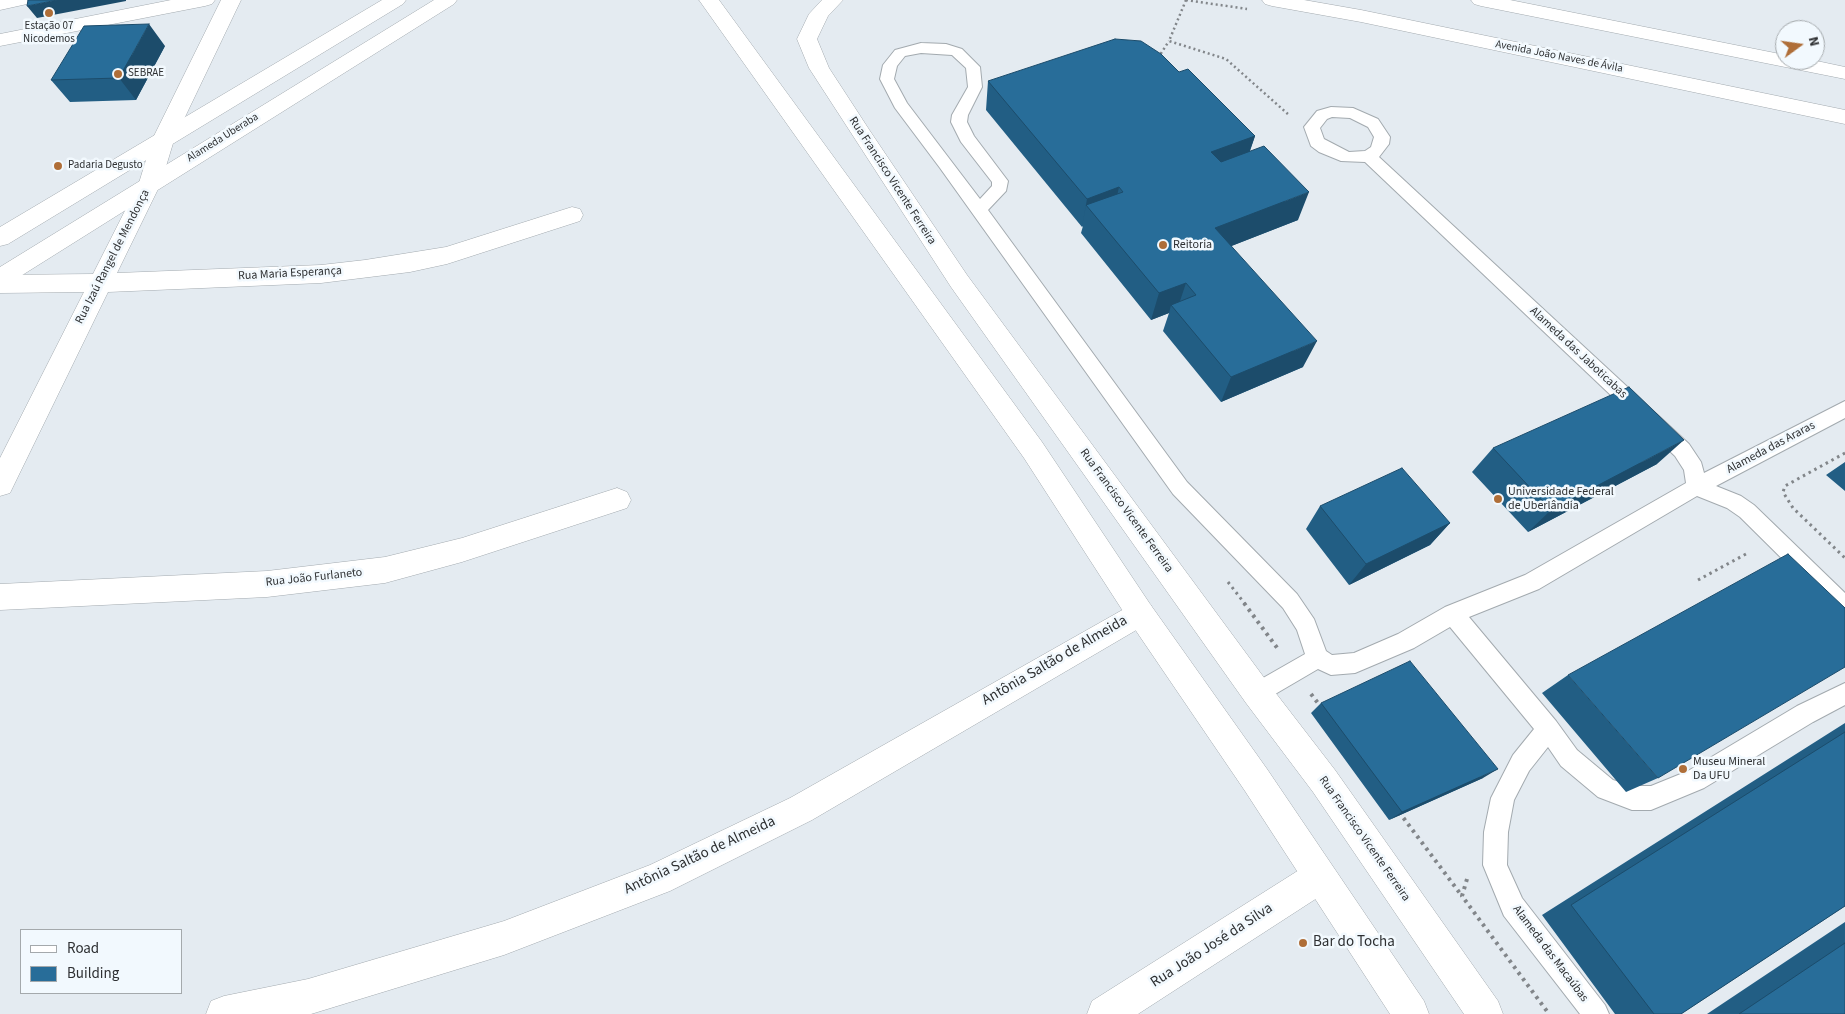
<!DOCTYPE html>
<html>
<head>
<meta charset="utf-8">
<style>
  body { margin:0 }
  #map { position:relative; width:1845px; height:1014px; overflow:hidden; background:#e4ebf1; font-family:"Source Sans 3",sans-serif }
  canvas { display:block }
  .legend { position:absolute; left:20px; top:929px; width:162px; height:65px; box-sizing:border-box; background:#f2f9fe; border:1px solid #a4a9ac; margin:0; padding:6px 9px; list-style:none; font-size:15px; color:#2e3032 }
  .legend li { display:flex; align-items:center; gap:10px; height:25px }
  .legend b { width:25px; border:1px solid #a4a9ac }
  .north { position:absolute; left:1775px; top:20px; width:50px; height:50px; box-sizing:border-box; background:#f2f9fe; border:1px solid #a4a9ac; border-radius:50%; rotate:76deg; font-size:14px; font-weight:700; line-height:20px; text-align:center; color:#2e3032 }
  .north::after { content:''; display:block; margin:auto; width:18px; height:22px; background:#af6e38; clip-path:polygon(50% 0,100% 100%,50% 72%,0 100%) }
</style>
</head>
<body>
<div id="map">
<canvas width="1845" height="1014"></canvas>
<ul class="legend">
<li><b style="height:6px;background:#fff"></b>Road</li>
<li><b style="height:14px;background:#286d99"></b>Building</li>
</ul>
<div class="north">N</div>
</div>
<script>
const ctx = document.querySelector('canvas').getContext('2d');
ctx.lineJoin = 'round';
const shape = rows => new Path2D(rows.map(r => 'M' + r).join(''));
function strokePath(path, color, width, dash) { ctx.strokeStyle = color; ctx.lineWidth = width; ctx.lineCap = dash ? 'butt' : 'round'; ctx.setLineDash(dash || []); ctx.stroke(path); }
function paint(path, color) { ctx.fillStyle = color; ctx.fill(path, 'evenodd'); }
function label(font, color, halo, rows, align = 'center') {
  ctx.font = font + ' "Source Sans 3",sans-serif'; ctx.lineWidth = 5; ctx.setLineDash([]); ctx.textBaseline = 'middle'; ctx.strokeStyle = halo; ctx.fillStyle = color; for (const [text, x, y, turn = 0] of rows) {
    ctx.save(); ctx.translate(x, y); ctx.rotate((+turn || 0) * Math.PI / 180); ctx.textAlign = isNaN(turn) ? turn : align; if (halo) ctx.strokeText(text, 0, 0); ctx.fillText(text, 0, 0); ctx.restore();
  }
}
const service = shape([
  [921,43,946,44,962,49,980,67,982,87,968,115,967,122,974,136,1008,181,1006,191,988,210,1187,482,1297,594,1314,619,1326,651,1332,655,1354,653,1398,634,1445,607,1525,575,1686,483,1684,470,1675,456,1365,162,1341,161,1319,152,1311,146,1304,127,1317,111,1331,107,1353,108,1378,119,1390,137,1389,144,1379,157,1689,444,1701,462,1704,473,1845,401,1845,418,1716,486,1741,496,1754,505,1845,593,1845,617,1838,614,1740,517,1727,508,1697,496,1539,589,1469,617,1556,721,1577,750,1613,780,1632,786,1651,786,1688,771,1797,706,1845,683,1845,705,1813,722,1704,788,1651,810,1632,810,1598,797,1561,766,1548,747,1529,771,1514,800,1508,832,1507,865,1522,898,1605,1005,1609,1014,1580,1014,1504,916,1483,865,1484,832,1491,798,1513,755,1534,729,1450,627,1414,648,1355,673,1331,675,1318,669,1265,700,1257,704,1249,700,1246,693,1249,686,1305,654,1297,630,1283,608,1173,494,940,168,895,108,880,79,883,65,895,50,921,43],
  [921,53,952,55,966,68,968,87,952,115,951,122,961,142,992,182,992,186,980,199,907,103,894,79,897,66,905,56,921,53],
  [1332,117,1350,118,1368,127,1374,137,1371,147,1365,151,1349,152,1324,139,1320,128,1327,119,1332,117]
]);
const minor = shape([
  [221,0,241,0,174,140,161,183,117,273,321,265,365,260,446,247,572,207,580,209,583,215,580,221,447,264,410,272,321,283,108,292,10,493,0,496,0,458,84,292,0,293,0,275,93,274,139,183,152,140,221,0],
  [617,488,627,492,631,500,627,508,462,562,385,583,267,597,0,610,0,584,267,571,385,557,462,538,617,488],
  [1140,600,1150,604,1155,613,1150,622,812,820,670,891,504,955,311,1014,206,1014,211,1001,224,996,308,979,504,921,650,865,790,798,1140,600],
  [1319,860,1331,865,1336,877,1331,889,1138,1014,1087,1014,1092,1001,1307,865,1319,860]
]);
const secondary = shape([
  [382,0,406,0,403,4,8,244,0,246,0,227,382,0],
  [434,0,457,0,454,4,8,284,0,287,0,267,434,0],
  [699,0,719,0,1042,442,1150,604,1267,769,1424,1001,1429,1014,1390,1014,1245,791,1130,622,1024,458,699,0],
  [822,0,843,0,828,16,817,39,829,68,870,131,967,275,1268,683,1335,770,1498,1001,1503,1014,1464,1014,1313,792,1246,703,951,287,809,68,797,39,809,14,822,0]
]);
const primary = shape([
  [0,0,30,0,27,4,0,10,0,0],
  [171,0,215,0,212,4,205,6,0,46,0,34,171,0],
  [1262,0,1304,0,1361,10,1845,110,1845,124,1361,22,1272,6,1265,4,1262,0],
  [1471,0,1510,0,1785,55,1785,60,1812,60,1845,67,1845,79,1481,6,1474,4,1471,0]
]);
strokePath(service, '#a3aaaf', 2);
strokePath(minor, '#a3aaaf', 1);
strokePath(secondary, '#a3aaaf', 1);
strokePath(primary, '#a3aaaf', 1);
strokePath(shape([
  [1186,0,1247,9],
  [1186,0,1169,41,1226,59,1289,115],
  [1158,58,1169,41]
]), '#82868a', 2.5, [2, 3]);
strokePath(shape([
  [1845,453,1785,486,1783,492,1793,508,1845,558],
  [1698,580,1746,554,1748,555],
  [1228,582,1245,604]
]), '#82868a', 3, [2.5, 4]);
strokePath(shape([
  [1244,603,1278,649],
  [1311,694,1321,707],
  [1399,812,1462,896],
  [1467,879,1462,896,1549,1014]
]), '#82868a', 4, [3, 4.5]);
paint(service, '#fff');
paint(minor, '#fff');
paint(secondary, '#fff');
paint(primary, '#fff');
paint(shape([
  [165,46,136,100,70,102,51,80],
  [1179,72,1255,136,1250,151,1298,220,1231,246,1303,367,1221,402,1163,331,1169,313,1151,320,1081,233,1083,226,1082,227,986,110,988,81],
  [1493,448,1657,464,1528,532,1472,472],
  [1845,462,1845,491,1826,475],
  [1320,506,1450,523,1430,545,1349,585,1306,529],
  [1568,675,1658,778,1626,792,1542,693],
  [1321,703,1483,778,1389,820,1311,713],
  [1845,723,1845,906,1681,1014,1615,1014,1542,915],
  [1845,922,1845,1014,1707,1014]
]), '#225e84');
paint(shape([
  [57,0,126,0,126,1,37,18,27,6],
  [149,24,165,46,136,100,119,78],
  [1255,136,1245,164,1203,180,1211,152],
  [1119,187,1113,215,1086,205,1082,227,1087,199],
  [1309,192,1298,220,1206,256,1215,228],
  [1186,283,1177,310,1171,305,1169,313,1151,320,1159,293],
  [1317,341,1303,367,1221,402,1231,377],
  [1684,440,1657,464,1528,532,1551,510],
  [1450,523,1430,545,1349,585,1366,564],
  [1498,769,1483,778,1389,820,1402,812]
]), '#1c4c6b');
const building = shape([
  [28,0,57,0,27,6,28,0],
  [149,24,119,78,51,80,84,26,149,24],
  [1115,39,1141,41,1161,54,1179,72,1188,69,1255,136,1211,152,1221,162,1264,146,1309,192,1215,228,1317,341,1231,377,1171,305,1196,295,1186,283,1159,293,1086,205,1123,192,1119,187,1087,199,988,81,1115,39],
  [1629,387,1684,440,1551,510,1493,448,1629,387],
  [1402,468,1450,523,1366,564,1320,506,1402,468],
  [1788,554,1845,608,1845,667,1658,778,1568,675,1788,554],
  [1410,661,1498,769,1402,812,1321,703,1410,661],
  [1845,732,1845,906,1681,1014,1654,1014,1571,905,1845,732],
  [1845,943,1845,1014,1739,1014,1845,943]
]);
paint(building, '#286d99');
strokePath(building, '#1c4c6b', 1);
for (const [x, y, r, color] of [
  [49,13,5,"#af6e38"],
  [118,74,5,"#af6e38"],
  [58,166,5,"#af6e38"],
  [1163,245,5,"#af6e38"],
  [1498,499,5,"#af6e38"],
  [1683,769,5,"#af6e38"],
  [1303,943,5,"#af6e38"]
]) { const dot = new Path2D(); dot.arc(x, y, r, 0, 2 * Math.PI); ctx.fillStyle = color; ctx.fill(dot); strokePath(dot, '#f2f9fe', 2); }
label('11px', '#2e3032', '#f2f9fe', [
  ["Estação 07",49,27,"center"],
  ["Nicodemos",49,40,"center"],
  ["SEBRAE",128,74],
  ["Padaria Degusto",68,166]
], 'left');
label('11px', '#2e3032', '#f2f9fe', [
  ["Avenida João Naves de Ávila",1559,57,11],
  ["Alameda Uberaba",223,138,-32]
]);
label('12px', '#2e3032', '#f2f9fe', [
  ["Rua Francisco Vicente Ferreira",892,181,57],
  ["Rua Izaú Rangel de Mendonça",113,257,-63],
  ["Rua Maria Esperança",290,274,-3],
  ["Alameda das Jaboticabas",1578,353,43],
  ["Alameda das Araras",1771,448,-28],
  ["Rua Francisco Vicente Ferreira",1126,511,54],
  ["Rua João Furlaneto",314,578,-6],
  ["Rua Francisco Vicente Ferreira",1364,839,55],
  ["Alameda das Macaúbas",1550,954,53]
]);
label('12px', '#2e3032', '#f2f9fe', [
  ["Reitoria",1173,245],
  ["Universidade Federal",1508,492],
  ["de Uberlândia",1508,506],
  ["Museu Mineral",1693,762],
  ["Da UFU",1693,776]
], 'left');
label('15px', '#2e3032', '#f2f9fe', [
  ["Antônia Saltão de Almeida",1055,661,-30],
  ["Antônia Saltão de Almeida",700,856,-25],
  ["Rua João José da Silva",1212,946,-33]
]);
label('15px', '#2e3032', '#f2f9fe', [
  ["Bar do Tocha",1313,943]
], 'left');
</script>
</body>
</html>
